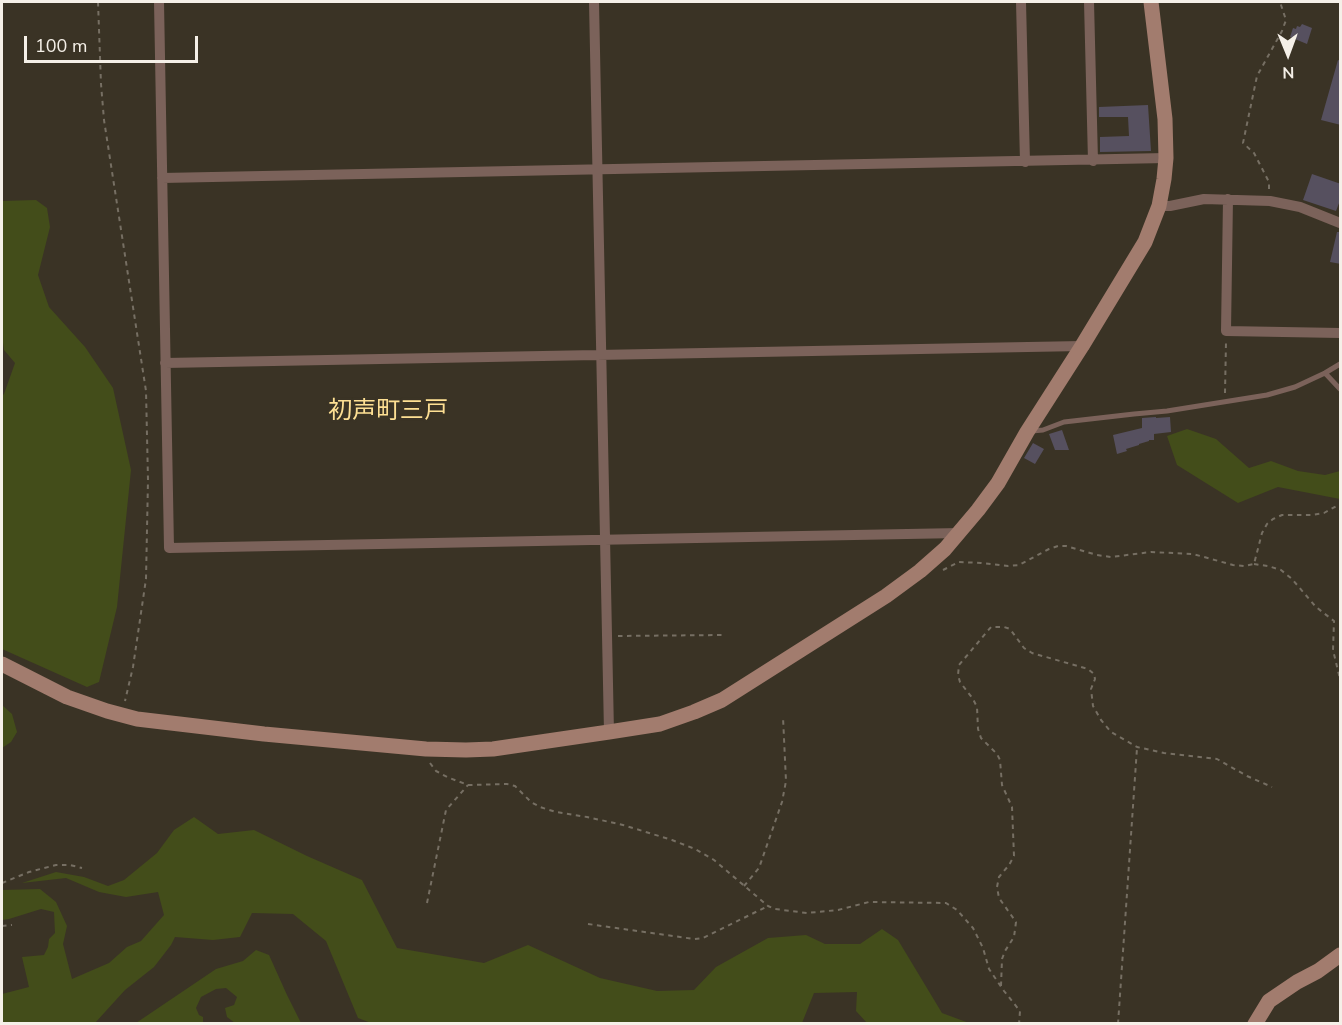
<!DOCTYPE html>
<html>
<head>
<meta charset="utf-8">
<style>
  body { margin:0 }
  #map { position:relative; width:1342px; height:1025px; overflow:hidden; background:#3a3325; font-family:"Nunito Sans",sans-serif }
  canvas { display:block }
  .frame { position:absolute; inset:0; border:3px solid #f5f0e8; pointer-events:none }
  .north { position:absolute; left:1258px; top:24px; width:60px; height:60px; -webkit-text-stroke:4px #3a3325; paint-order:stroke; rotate:179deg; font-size:16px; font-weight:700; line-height:24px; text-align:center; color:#f5f0e8 }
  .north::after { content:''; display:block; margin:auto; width:21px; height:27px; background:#f5f0e8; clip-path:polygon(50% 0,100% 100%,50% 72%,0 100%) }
  .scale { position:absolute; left:24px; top:36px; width:174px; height:27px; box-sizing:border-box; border:3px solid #f5f0e8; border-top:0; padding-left:8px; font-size:18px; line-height:21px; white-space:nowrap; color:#f5f0e8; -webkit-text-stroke:4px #3a3325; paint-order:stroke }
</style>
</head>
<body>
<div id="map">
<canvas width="1342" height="1025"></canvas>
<div class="frame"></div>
<div class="north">N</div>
<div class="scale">100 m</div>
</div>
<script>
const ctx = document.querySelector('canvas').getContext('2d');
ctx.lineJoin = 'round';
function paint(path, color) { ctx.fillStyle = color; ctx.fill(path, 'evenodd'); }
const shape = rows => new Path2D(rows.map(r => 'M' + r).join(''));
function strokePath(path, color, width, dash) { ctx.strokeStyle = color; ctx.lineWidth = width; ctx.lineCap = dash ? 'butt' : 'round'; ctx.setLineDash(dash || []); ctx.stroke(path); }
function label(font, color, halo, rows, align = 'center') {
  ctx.font = font + ' "Nunito Sans","Noto Sans JP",sans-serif'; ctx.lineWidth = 5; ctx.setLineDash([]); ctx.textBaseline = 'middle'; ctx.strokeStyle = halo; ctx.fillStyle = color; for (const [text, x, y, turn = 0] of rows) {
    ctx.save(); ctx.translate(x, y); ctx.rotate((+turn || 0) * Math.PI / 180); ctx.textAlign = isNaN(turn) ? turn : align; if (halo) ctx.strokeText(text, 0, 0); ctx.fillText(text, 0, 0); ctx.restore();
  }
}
paint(shape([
  [36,200,47,208,50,227,38,275,49,307,85,347,113,388,131,470,117,607,99,682,87,687,2,649,2,396,4,394,15,363,4,350,2,336,2,201],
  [1187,429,1216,439,1249,468,1271,461,1298,471,1325,475,1340,471,1340,499,1278,487,1238,503,1177,465,1167,436],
  [2,705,12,714,17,732,11,742,2,748],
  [194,817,218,834,254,830,307,856,362,880,397,948,484,963,528,945,600,978,657,991,694,990,716,967,768,938,806,935,825,944,860,944,882,929,898,940,942,1013,969,1023,867,1023,856,1011,857,992,814,993,802,1023,371,1023,358,1018,326,941,293,914,252,913,240,937,213,940,175,937,171,945,154,967,125,990,95,1023,2,1023,2,994,29,987,22,957,44,955,48,947,49,939,55,933,54,912,41,909,9,919,2,920,2,890,40,889,56,902,67,926,63,944,72,979,109,963,127,947,141,941,164,915,158,892,126,897,99,892,66,878,22,883,56,872,84,877,108,886,124,880,157,853,174,830],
  [256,950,269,955,287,995,301,1023,235,1023,227,1017,225,1008,234,1005,237,997,226,988,216,989,201,997,196,1008,199,1015,203,1017,203,1023,136,1023,216,969,243,961]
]), '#434d1a');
paint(shape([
  [1302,24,1312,28,1307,44,1290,37,1293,28,1296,29,1297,26,1300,27],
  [1338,60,1341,61,1341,125,1321,120],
  [1148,105,1151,151,1100,152,1100,137,1129,136,1128,117,1099,117,1099,107],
  [1312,174,1341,184,1341,198,1336,211,1303,200],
  [1337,232,1341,232,1341,264,1330,262],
  [1156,417,1156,418,1170,417,1171,432,1154,434,1154,440,1149,440,1149,441,1139,444,1139,445,1126,449,1127,451,1117,454,1113,435,1142,428,1142,418],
  [1062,430,1069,450,1055,450,1049,434],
  [1033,443,1044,449,1035,464,1024,458]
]), '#56505f');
strokePath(shape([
  [98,2,101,84,104,120,146,391,148,480,146,579,133,667,125,701],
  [1269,189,1269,182,1254,153,1243,143,1257,76,1282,31,1286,20,1280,2],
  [1225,393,1226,342],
  [1254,564,1268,566,1281,570,1292,579,1316,607,1334,621,1333,650,1340,679],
  [943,570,959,562,981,563,1008,566,1019,565,1049,549,1058,546,1066,546,1097,555,1111,557,1151,552,1193,554,1233,565,1244,566,1254,564,1262,533,1267,524,1273,519,1282,515,1312,515,1324,513,1340,504],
  [618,636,723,635],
  [430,763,436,771,447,777,468,785,507,784,515,786,531,802,540,807,556,812,587,817,623,825,672,840,695,849,714,860,768,906,775,909,807,913,838,910,869,902,946,903,957,910,973,928,983,948,989,969,1004,991,1020,1011,1019,1024],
  [2,883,29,872,56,865,70,865,82,868],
  [744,886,759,868,782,802,786,781,783,717],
  [427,903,446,810,468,785],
  [588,924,694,939,703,938,768,906],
  [2,926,12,925],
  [1001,986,1002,959,1005,951,1014,937,1016,922,999,898,997,887,999,877,1009,865,1014,856,1012,807,1002,785,1000,760,997,754,981,738,978,729,977,707,973,699,960,682,958,675,959,665,991,627,1004,627,1010,629,1024,648,1032,653,1088,669,1094,674,1095,679,1091,689,1093,706,1101,720,1111,732,1137,747,1164,753,1217,759,1247,776,1272,787],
  [1118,1024,1137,748]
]), '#766f63', 2, [4.5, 4.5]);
strokePath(shape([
  [1325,373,1340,389],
  [1032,431,1043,430,1064,422,1134,414,1167,411,1267,395,1295,387,1325,373,1340,364]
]), '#7b625a', 5);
strokePath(shape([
  [159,2,169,548,960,533],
  [594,2,609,732],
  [1021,2,1025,162],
  [1089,2,1093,161],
  [162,178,1166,158],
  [1228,199,1226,331,1340,333],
  [1159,206,1170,206,1204,199,1270,201,1300,207,1340,223],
  [165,363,1082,346]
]), '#7b625a', 10);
strokePath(shape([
  [2,664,67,697,107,711,137,719,264,734,426,749,466,750,493,749,609,732,660,724,694,712,722,700,886,596,920,571,945,549,978,510,998,483,1027,432,1082,346,1145,242,1159,206,1164,179,1166,158,1165,119,1151,2],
  [1255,1024,1269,1001,1297,982,1318,971,1340,955]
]), '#a27c6e', 15);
label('24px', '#fddf93', '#3a3325', [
  ["初声町三戸",388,412]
]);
</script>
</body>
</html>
